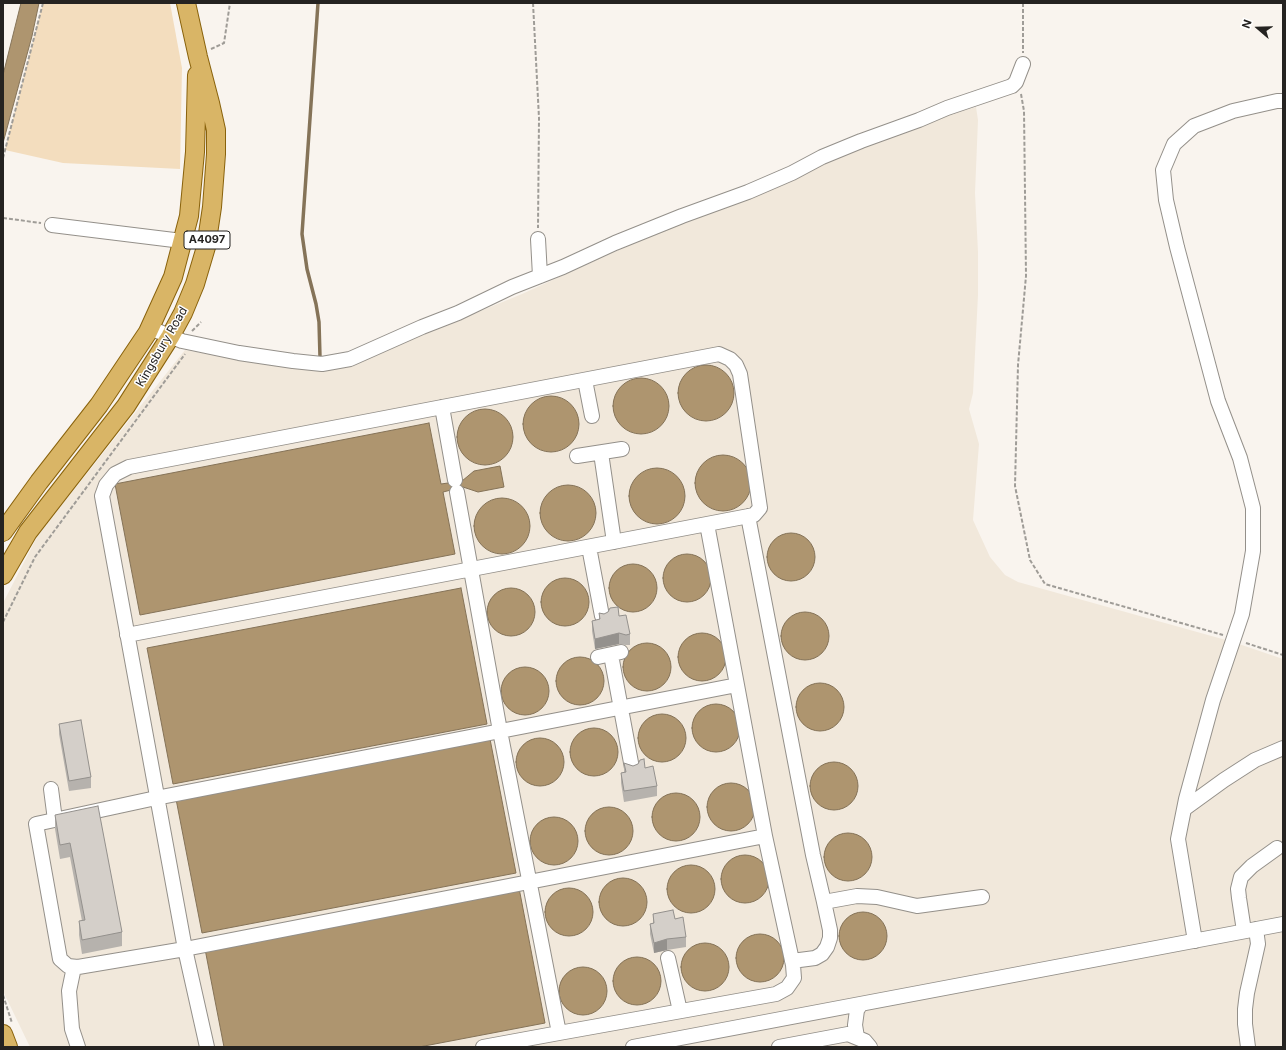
<!DOCTYPE html>
<html>
<head>
<meta charset="utf-8">
<style>
  body { margin:0 }
  #map { position:relative; width:1286px; height:1050px; overflow:hidden; background:#f9f4ee; font-family:Inter,sans-serif }
  canvas { display:block }
  .frame { position:absolute; inset:0; border:4px solid #252321; pointer-events:none }
  .north { position:absolute; left:1238px; top:8px; width:40px; height:40px; -webkit-text-stroke:3px #fff; paint-order:stroke; rotate:290deg; font-size:11px; font-weight:700; line-height:16px; text-align:center; color:#252321 }
  .north::after { content:''; display:block; margin:auto; width:14px; height:18px; background:#252321; clip-path:polygon(50% 0,100% 100%,50% 72%,0 100%) }
</style>
</head>
<body>
<div id="map">
<canvas width="1286" height="1050"></canvas>
<div class="frame"></div>
<div class="north">N</div>
</div>
<script>
const ctx = document.querySelector('canvas').getContext('2d');
ctx.lineJoin = 'round';
function paint(path, color) { ctx.fillStyle = color; ctx.fill(path, 'evenodd'); }
const shape = rows => new Path2D(rows.map(r => 'M' + r).join(''));
function strokePath(path, color, width, dash) { ctx.strokeStyle = color; ctx.lineWidth = width; ctx.lineCap = dash ? 'butt' : 'round'; ctx.setLineDash(dash || []); ctx.stroke(path); }
function label(font, color, halo, rows, align = 'center') {
  ctx.font = font + ' Inter,sans-serif'; ctx.lineWidth = 3; ctx.setLineDash([]); ctx.textBaseline = 'middle'; ctx.strokeStyle = halo; ctx.fillStyle = color; for (const [text, x, y, turn = 0] of rows) {
    ctx.save(); ctx.translate(x, y); ctx.rotate((+turn || 0) * Math.PI / 180); ctx.textAlign = isNaN(turn) ? turn : align; if (halo) ctx.strokeText(text, 0, 0); ctx.fillText(text, 0, 0); ctx.restore();
  }
}
paint(shape([
  [976,107,978,120,975,193,978,252,978,295,973,393,969,409,979,444,973,520,990,557,1005,575,1018,582,1233,642,1283,659,1283,1047,30,1047,3,991,3,603,38,535,185,350,267,364,300,368,395,346,522,294,671,226,833,157,943,116]
]), '#f1e8db');
paint(shape([
  [43,3,170,3,182,68,180,169,63,163,5,150]
]), '#f3ddbe');
const water = shape([
  [21,3,39,3,32,36,3,143,3,75,21,3],
  '678 393a28 28 0 1 1 56 0a28 28 0 1 1-56 0Z',
  '613 406a28 28 0 1 1 56 0a28 28 0 1 1-56 0Z',
  '523 424a28 28 0 1 1 56 0a28 28 0 1 1-56 0Z',
  '457 437a28 28 0 1 1 56 0a28 28 0 1 1-56 0Z',
  [429,423,441,484,462,481,474,471,500,466,504,487,478,492,463,487,443,492,455,554,140,615,115,484,429,423],
  '695 483a28 28 0 1 1 56 0a28 28 0 1 1-56 0Z',
  '629 496a28 28 0 1 1 56 0a28 28 0 1 1-56 0Z',
  '540 513a28 28 0 1 1 56 0a28 28 0 1 1-56 0Z',
  '474 526a28 28 0 1 1 56 0a28 28 0 1 1-56 0Z',
  '767 557a24 24 0 1 1 48 0a24 24 0 1 1-48 0Z',
  '663 578a24 24 0 1 1 48 0a24 24 0 1 1-48 0Z',
  '609 588a24 24 0 1 1 48 0a24 24 0 1 1-48 0Z',
  '541 602a24 24 0 1 1 48 0a24 24 0 1 1-48 0Z',
  '487 612a24 24 0 1 1 48 0a24 24 0 1 1-48 0Z',
  [461,588,487,724,173,784,147,648,461,588],
  '781 636a24 24 0 1 1 48 0a24 24 0 1 1-48 0Z',
  '678 657a24 24 0 1 1 48 0a24 24 0 1 1-48 0Z',
  '623 667a24 24 0 1 1 48 0a24 24 0 1 1-48 0Z',
  '556 681a24 24 0 1 1 48 0a24 24 0 1 1-48 0Z',
  '501 691a24 24 0 1 1 48 0a24 24 0 1 1-48 0Z',
  '796 707a24 24 0 1 1 48 0a24 24 0 1 1-48 0Z',
  '692 728a24 24 0 1 1 48 0a24 24 0 1 1-48 0Z',
  '638 738a24 24 0 1 1 48 0a24 24 0 1 1-48 0Z',
  '570 752a24 24 0 1 1 48 0a24 24 0 1 1-48 0Z',
  '516 762a24 24 0 1 1 48 0a24 24 0 1 1-48 0Z',
  [490,739,516,873,202,933,176,799,490,739],
  '810 786a24 24 0 1 1 48 0a24 24 0 1 1-48 0Z',
  '707 807a24 24 0 1 1 48 0a24 24 0 1 1-48 0Z',
  '652 817a24 24 0 1 1 48 0a24 24 0 1 1-48 0Z',
  '585 831a24 24 0 1 1 48 0a24 24 0 1 1-48 0Z',
  '530 841a24 24 0 1 1 48 0a24 24 0 1 1-48 0Z',
  '824 857a24 24 0 1 1 48 0a24 24 0 1 1-48 0Z',
  '721 879a24 24 0 1 1 48 0a24 24 0 1 1-48 0Z',
  '667 889a24 24 0 1 1 48 0a24 24 0 1 1-48 0Z',
  '599 902a24 24 0 1 1 48 0a24 24 0 1 1-48 0Z',
  '545 912a24 24 0 1 1 48 0a24 24 0 1 1-48 0Z',
  [519,888,545,1023,419,1047,224,1047,205,949,519,888],
  '839 936a24 24 0 1 1 48 0a24 24 0 1 1-48 0Z',
  '736 958a24 24 0 1 1 48 0a24 24 0 1 1-48 0Z',
  '681 967a24 24 0 1 1 48 0a24 24 0 1 1-48 0Z',
  '613 981a24 24 0 1 1 48 0a24 24 0 1 1-48 0Z',
  '559 991a24 24 0 1 1 48 0a24 24 0 1 1-48 0Z'
]);
paint(water, '#ae956f');
strokePath(water, '#857358', 1);
strokePath(shape([
  [318,3,302,234,307,269,316,304,319,322,320,357]
]), '#857358', 3.5);
const minor = shape([
  [52,225,182,241],
  [538,239,540,276],
  [150,328,182,341,239,353,293,361,322,364,350,359,422,327,458,313,512,287,563,267,615,243,682,216,748,192,792,173,822,157,861,141,919,120,947,108,1012,86,1016,82,1023,64],
  [585,380,592,416],
  [442,407,455,480],
  [601,453,614,542],
  [577,456,622,449],
  [457,492,500,731,559,1033,483,1047],
  [748,516,813,855,824,902],
  [707,524,737,685,765,836,185,949,78,967,68,966,60,959,36,824,156,798,737,685],
  [589,547,602,616],
  [127,635,754,515,760,508,740,374,736,365,730,359,719,354,129,467,115,474,106,485,102,496,185,949,207,1047],
  [611,655,632,768],
  [598,657,621,652],
  [51,789,55,820],
  [1184,809,1224,780,1255,760,1283,748],
  [1244,931,1239,898,1238,889,1241,877,1252,866,1277,848],
  [1195,941,1178,839,1186,799,1213,700,1242,614,1253,551,1253,508,1240,458,1218,401,1177,247,1166,200,1163,170,1174,144,1194,126,1233,111,1277,101,1283,101],
  [668,958,680,1011],
  [792,961,815,958,822,954,827,947,830,938,830,930,824,902,857,896,877,897,917,906,982,897],
  [74,967,69,991,72,1029,78,1047],
  [559,1033,776,994,787,988,794,978,793,965,765,836],
  [857,1037,855,1025,857,1010,861,1004],
  [633,1047,1283,924],
  [779,1047,848,1034,865,1041,870,1047],
  [1248,1047,1245,1024,1245,1009,1247,993,1258,944,1256,929]
]);
const major = shape([
  [3,532,39,482,99,405,148,332,173,277,189,216,195,152,197,75],
  [3,575,28,532,126,406,170,337,183,313,195,284,206,247,212,207,216,154,216,130,210,103,198,57,186,3],
  [3,1034,8,1047]
]);
strokePath(minor, '#94908a', 16);
strokePath(major, '#89620c', 20);
strokePath(shape([
  [533,3,539,118,538,228],
  [1023,3,1023,53],
  [211,49,224,43,230,3],
  [1021,94,1024,111,1026,276,1018,365,1015,486,1030,560,1045,584,1223,635],
  [3,158,43,3],
  [3,218,41,223],
  [192,331,201,322],
  [3,622,35,557,185,354],
  [1246,643,1283,655],
  [3,995,12,1023]
]), '#9f9c97', 2, [4, 2]);
strokePath(minor, '#fff', 14);
strokePath(major, '#d9b566', 18);
paint(shape([
  [599,613,619,616,630,634,630,645,626,645,619,644,595,649,592,631,592,621,599,619],
  [59,724,91,777,91,788,69,791,59,734],
  [624,763,633,766,645,768,657,786,657,796,624,802,621,783,621,773,624,772],
  [55,815,122,932,122,946,82,954,79,935,79,921,82,921,70,857,60,859,55,829],
  [653,914,675,919,686,937,686,947,667,950,654,953,650,934,650,924,653,923]
]), '#b6b2ad');
paint(shape([
  [619,633,619,644,595,649,595,639],
  [667,939,667,950,654,953,654,943]
]), '#94918d');
const building = shape([
  [618,607,619,616,626,615,630,634,626,635,619,633,595,639,592,621,600,619,599,613,604,614,608,612,610,608,618,607],
  [81,720,91,777,69,781,59,724,81,720],
  [644,759,645,768,653,766,657,786,624,791,621,773,626,772,624,763,633,766,638,764,640,760,644,759],
  [98,806,122,932,82,940,79,921,85,920,70,843,60,845,55,815,98,806],
  [673,910,675,919,683,917,686,937,667,939,654,943,650,924,654,923,653,914,673,910]
]);
paint(building, '#d4cfc9');
strokePath(building, '#94918d', 1);
for (const [x, y, w] of [
  [207,240,46]
]) { const box = new Path2D(); box.roundRect(x - w / 2, y - 9, w, 18, 3); ctx.fillStyle = '#fff'; ctx.fill(box); strokePath(box, '#252321', 1); }
label('bold 11px', '#252321', null, [
  ["A4097",207,240]
]);
label('12px', '#252321', '#fff', [
  ["Kingsbury Road",162,347,-60]
]);
</script>
</body>
</html>
